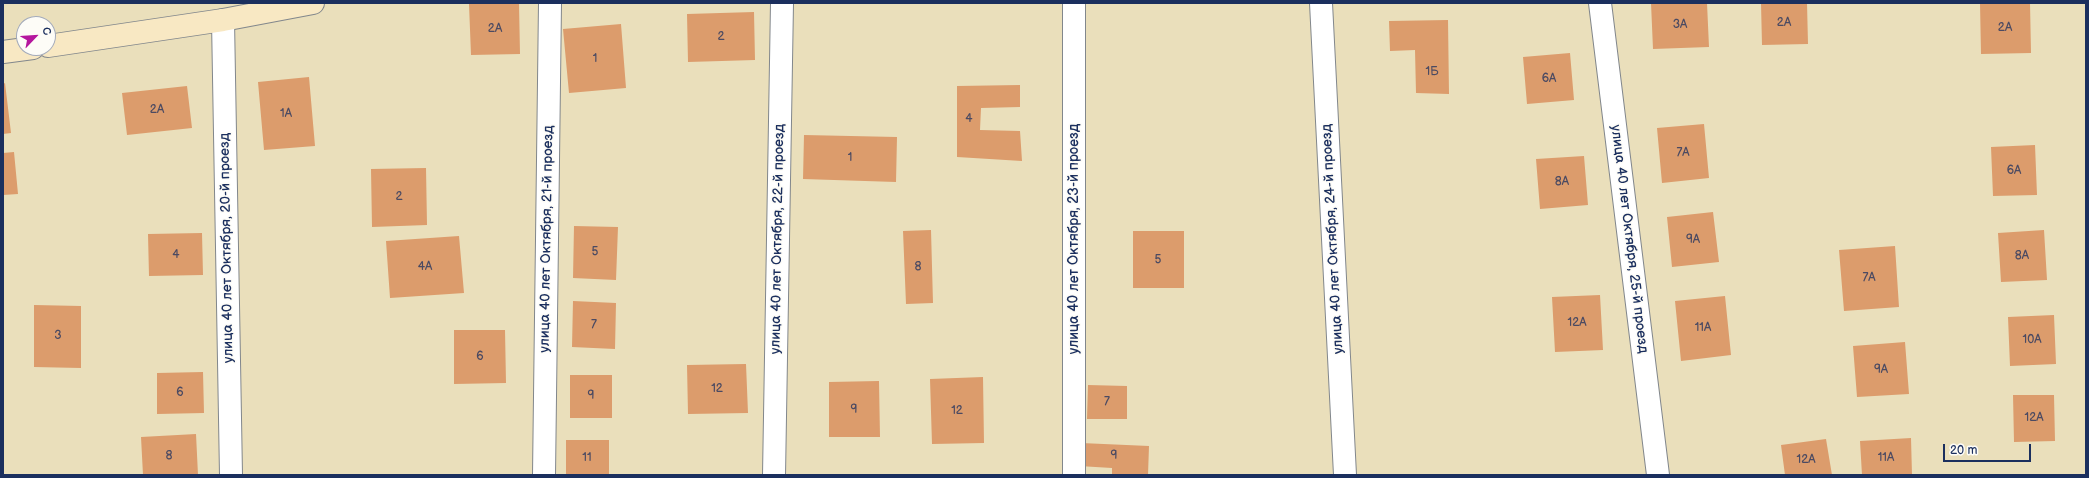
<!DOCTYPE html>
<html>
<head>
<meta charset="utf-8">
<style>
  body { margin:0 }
  #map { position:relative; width:2089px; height:478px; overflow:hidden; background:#eadfbb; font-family:"Balsamiq Sans",sans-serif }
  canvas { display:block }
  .frame { position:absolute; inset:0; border:4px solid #1b2f5e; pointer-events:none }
  .north { position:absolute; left:16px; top:16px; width:40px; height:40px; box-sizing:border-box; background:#fdfcf7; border:1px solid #a3aaba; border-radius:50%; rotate:65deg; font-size:11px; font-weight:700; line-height:16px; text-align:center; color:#1b2f5e }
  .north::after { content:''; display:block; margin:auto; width:14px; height:18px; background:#b5179e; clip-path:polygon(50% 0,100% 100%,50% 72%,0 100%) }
  .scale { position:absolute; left:1943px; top:444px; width:88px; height:18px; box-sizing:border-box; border:2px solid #1b2f5e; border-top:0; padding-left:5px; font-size:12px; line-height:14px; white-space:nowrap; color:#1b2f5e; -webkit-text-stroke:3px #fdfcf7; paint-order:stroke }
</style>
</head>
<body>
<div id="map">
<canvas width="2089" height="478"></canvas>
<div class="frame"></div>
<div class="north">С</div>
<div class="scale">20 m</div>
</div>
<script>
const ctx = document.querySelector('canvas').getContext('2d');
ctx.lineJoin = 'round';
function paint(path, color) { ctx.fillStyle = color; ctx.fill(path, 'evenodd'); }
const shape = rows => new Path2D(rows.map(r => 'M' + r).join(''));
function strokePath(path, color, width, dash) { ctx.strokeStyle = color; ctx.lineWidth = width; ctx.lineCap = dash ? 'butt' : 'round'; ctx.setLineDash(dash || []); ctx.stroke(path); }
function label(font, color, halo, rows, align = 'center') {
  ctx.font = font + ' "Balsamiq Sans",sans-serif'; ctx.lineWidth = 3; ctx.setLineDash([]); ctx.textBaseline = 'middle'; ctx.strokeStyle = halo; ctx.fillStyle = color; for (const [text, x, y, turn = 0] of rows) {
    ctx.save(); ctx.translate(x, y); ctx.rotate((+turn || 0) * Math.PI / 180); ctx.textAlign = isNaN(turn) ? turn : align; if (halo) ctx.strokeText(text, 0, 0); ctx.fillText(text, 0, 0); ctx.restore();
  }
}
paint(shape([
  [519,3,520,54,471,55,469,4],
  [1651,3,1707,3,1709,47,1653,49],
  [1761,3,1807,3,1808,44,1762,45],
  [1980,3,2030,3,2031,53,1981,54],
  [754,12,755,60,688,62,687,14],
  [1448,20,1449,94,1416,93,1415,50,1390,51,1389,21],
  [621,24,626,88,569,93,563,29],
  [1570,53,1574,100,1527,104,1523,57],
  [309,77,315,146,264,150,258,82],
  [5,83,11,133,3,134,3,84],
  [1020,85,1020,107,981,108,980,130,1020,131,1022,161,957,157,957,86],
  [187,86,192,128,127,135,122,93],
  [1704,124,1709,178,1662,183,1657,128],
  [804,135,897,137,896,182,803,179],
  [2035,145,2037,195,1993,196,1991,147],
  [14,152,18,194,3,195,3,153],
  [1584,156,1588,205,1540,209,1536,159],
  [426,168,427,225,372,227,371,169],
  [1713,212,1719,262,1672,267,1667,217],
  [574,226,618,227,616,280,573,278],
  [931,230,933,303,906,304,903,231],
  [2044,230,2047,280,2001,282,1998,233],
  [1133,231,1184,231,1184,288,1133,288],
  [202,233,203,275,149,276,148,234],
  [459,236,464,293,390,298,386,241],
  [1895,246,1899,307,1844,311,1839,250],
  [1600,295,1603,350,1555,352,1552,297],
  [1725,296,1731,355,1681,361,1675,301],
  [573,301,616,303,615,349,572,347],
  [34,305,81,306,81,368,34,367],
  [2054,315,2056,364,2010,366,2008,317],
  [454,330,505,330,506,383,454,384],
  [1905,342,1909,394,1857,397,1853,346],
  [746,364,748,413,688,414,687,365],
  [203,372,204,413,157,414,157,373],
  [570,375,612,375,612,418,570,418],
  [983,377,984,443,932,444,930,379],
  [879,381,880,437,829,437,829,382],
  [1088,385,1127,386,1127,419,1087,419],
  [2013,395,2054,395,2055,441,2014,442],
  [196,434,198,475,143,475,141,437],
  [1911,438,1912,475,1862,475,1860,441],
  [1826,439,1832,475,1785,475,1781,445],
  [566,440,609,440,609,475,566,475],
  [1081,443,1149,446,1148,475,1112,475,1112,468,1079,466]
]), '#dc9c6c');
const street = shape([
  [1321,3,1345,475],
  [1600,3,1658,475],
  [223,20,231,475],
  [544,475,550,3],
  [774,475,782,3],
  [1074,475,1074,3]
]);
const secondary = shape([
  [48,46,223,20,313,3],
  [3,52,33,48]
]);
strokePath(street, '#82878c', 24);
strokePath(secondary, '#82878c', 24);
strokePath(street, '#fff', 22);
strokePath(secondary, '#f8e8c3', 22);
label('12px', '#4b4a62', null, [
  ["2А",1784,23],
  ["3А",1680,25],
  ["2А",2005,28],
  ["2А",495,29],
  ["2",721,37],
  ["1",595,59],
  ["1Б",1432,72],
  ["6А",1549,79],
  ["2А",157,110],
  ["1А",286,114],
  ["4",969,119],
  ["7А",1683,153],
  ["1",850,158],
  ["6А",2014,171],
  ["8А",1562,182],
  ["2",399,197],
  ["9А",1693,240],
  ["5",595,252],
  ["4",176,255],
  ["8А",2022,256],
  ["5",1158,260],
  ["4А",425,267],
  ["8",918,267],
  ["7А",1869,278],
  ["12А",1577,323],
  ["7",594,325],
  ["11А",1703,328],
  ["3",58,336],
  ["10А",2032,340],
  ["6",480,357],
  ["9А",1881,370],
  ["12",717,389],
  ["6",180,393],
  ["9",591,396],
  ["7",1107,402],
  ["9",854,410],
  ["12",957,411],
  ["12А",2034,418],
  ["8",169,456],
  ["9",1114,456],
  ["11",587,458],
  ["11А",1886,458],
  ["12А",1806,460]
]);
label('14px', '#1b2f5e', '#fdfcf7', [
  ["улица 40 лет Октября, 21-й проезд",547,239,-89],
  ["улица 40 лет Октября, 22-й проезд",778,239,-89],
  ["улица 40 лет Октября, 23-й проезд",1074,239,-90],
  ["улица 40 лет Октября, 24-й проезд",1333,239,-93],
  ["улица 40 лет Октября, 25-й проезд",1629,239,83],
  ["улица 40 лет Октября, 20-й проезд",227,248,-91]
]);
</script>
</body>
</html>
